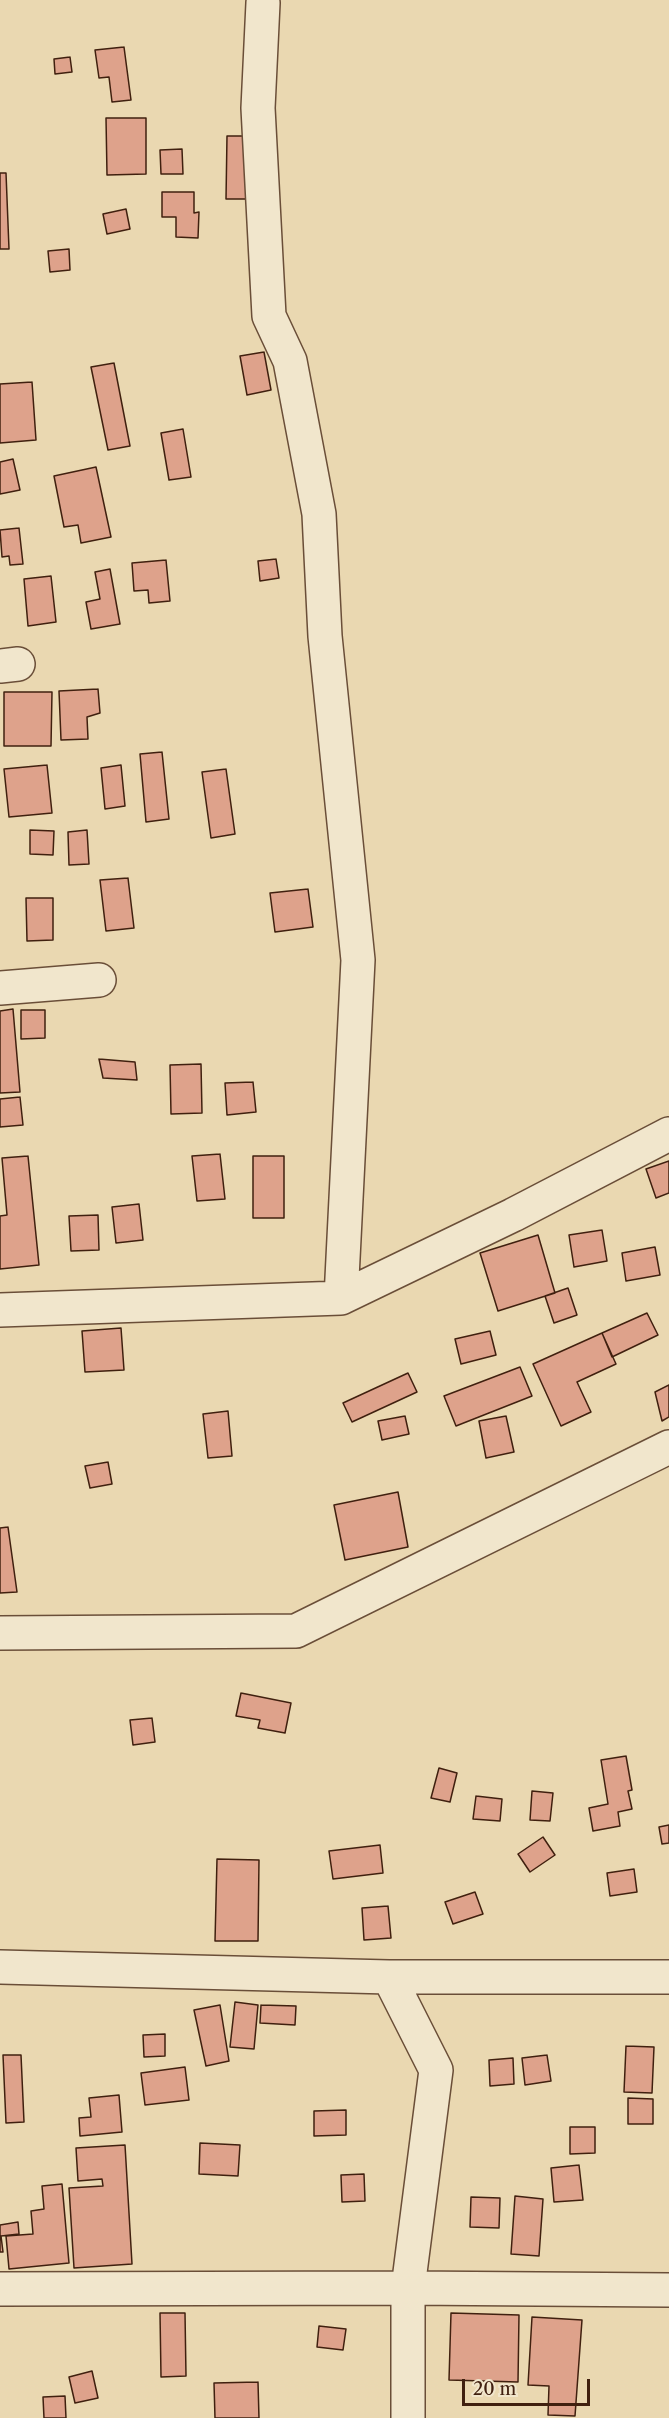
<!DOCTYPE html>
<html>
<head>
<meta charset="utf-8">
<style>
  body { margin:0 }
  #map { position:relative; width:669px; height:2418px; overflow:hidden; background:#ead8b1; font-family:"Libre Caslon Text",serif }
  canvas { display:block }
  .scale { position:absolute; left:462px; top:2379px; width:128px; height:27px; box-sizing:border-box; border:3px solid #40200f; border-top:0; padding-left:8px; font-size:18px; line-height:21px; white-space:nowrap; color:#40200f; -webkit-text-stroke:4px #f1e6cc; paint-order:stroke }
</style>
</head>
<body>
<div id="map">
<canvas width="669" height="2418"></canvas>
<div class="scale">20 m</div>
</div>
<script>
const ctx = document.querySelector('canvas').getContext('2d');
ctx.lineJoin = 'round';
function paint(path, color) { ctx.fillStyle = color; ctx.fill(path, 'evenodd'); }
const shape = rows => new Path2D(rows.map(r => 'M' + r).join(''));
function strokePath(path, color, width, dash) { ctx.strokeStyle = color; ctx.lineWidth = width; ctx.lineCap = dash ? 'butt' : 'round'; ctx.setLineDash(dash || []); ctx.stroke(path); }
const building = shape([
  [124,47,131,100,112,102,109,77,99,78,95,50,124,47],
  [70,57,72,72,55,74,54,59,70,57],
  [106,118,146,118,146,174,107,175,106,118],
  [227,136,250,136,247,199,226,199,227,136],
  [182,149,183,174,161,174,160,150,182,149],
  [0,173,6,173,9,249,0,249,0,173],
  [162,192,194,192,194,213,199,212,198,238,176,237,176,217,162,217,162,192],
  [126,209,130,229,107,234,103,214,126,209],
  [69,249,70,270,50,272,48,251,69,249],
  [264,352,271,390,247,395,240,356,264,352],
  [114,363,130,446,108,450,91,367,114,363],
  [32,382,36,440,0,443,0,384,32,382],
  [183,429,191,477,169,480,161,433,183,429],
  [13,459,20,490,0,494,0,462,13,459],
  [96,467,111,537,81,543,78,525,64,527,54,476,96,467],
  [19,528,23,564,10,565,9,556,2,557,0,530,19,528],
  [276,559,279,578,260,581,258,561,276,559],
  [166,560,170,601,149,603,148,590,134,591,132,563,166,560],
  [110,569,120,624,91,629,86,602,100,599,95,572,110,569],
  [51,576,56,622,28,626,24,579,51,576],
  [98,689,100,713,87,717,88,739,61,740,59,691,98,689],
  [4,692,52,692,51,746,4,746,4,692],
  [162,752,169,819,146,822,140,754,162,752],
  [47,765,52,813,9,817,4,769,47,765],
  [121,765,125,806,105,809,101,768,121,765],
  [226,769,235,834,211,838,202,772,226,769],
  [30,830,54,831,53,855,30,854,30,830],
  [87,830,89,864,69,865,68,832,87,830],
  [128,878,134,928,106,931,100,880,128,878],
  [308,889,313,927,275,932,270,893,308,889],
  [26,898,53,898,53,940,27,941,26,898],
  [13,1009,20,1092,0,1093,0,1011,13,1009],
  [21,1010,45,1010,45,1038,21,1039,21,1010],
  [99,1059,135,1062,137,1080,103,1078,99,1059],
  [201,1064,202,1113,171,1114,170,1065,201,1064],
  [253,1082,256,1112,227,1115,225,1083,253,1082],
  [20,1097,23,1125,0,1127,0,1099,20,1097],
  [220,1154,225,1199,197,1201,192,1156,220,1154],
  [28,1156,39,1265,0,1269,0,1216,7,1215,2,1158,28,1156],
  [253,1156,284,1156,284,1218,253,1218,253,1156],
  [669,1161,669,1193,656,1198,646,1169,669,1161],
  [139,1204,143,1240,116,1243,112,1207,139,1204],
  [98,1215,99,1250,71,1251,69,1216,98,1215],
  [602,1230,607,1261,574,1267,569,1235,602,1230],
  [538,1235,555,1293,498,1311,480,1253,538,1235],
  [655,1247,660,1275,626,1281,622,1253,655,1247],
  [568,1288,577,1315,554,1323,545,1296,568,1288],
  [647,1313,658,1335,612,1357,602,1333,647,1313],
  [121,1328,124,1370,85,1372,82,1331,121,1328],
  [490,1331,496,1355,461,1364,455,1339,490,1331],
  [602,1333,616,1364,577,1382,591,1412,561,1426,533,1364,602,1333],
  [520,1367,532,1396,456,1426,444,1396,520,1367],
  [408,1373,417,1392,352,1422,343,1403,408,1373],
  [669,1385,669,1417,662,1421,655,1392,669,1385],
  [228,1411,232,1456,208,1458,203,1414,228,1411],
  [405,1416,409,1434,382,1440,378,1421,405,1416],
  [506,1416,514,1452,486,1458,479,1421,506,1416],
  [108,1462,112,1484,90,1488,85,1466,108,1462],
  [398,1492,408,1547,345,1560,334,1505,398,1492],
  [8,1527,17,1592,0,1593,0,1528,8,1527],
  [241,1693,291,1703,285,1733,258,1728,260,1720,236,1716,241,1693],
  [152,1718,155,1742,133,1745,130,1720,152,1718],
  [626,1756,632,1790,628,1791,632,1809,618,1812,620,1826,593,1831,589,1808,608,1804,601,1760,626,1756],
  [439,1768,457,1773,450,1802,431,1798,439,1768],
  [532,1791,553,1793,550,1821,530,1820,532,1791],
  [476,1796,502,1799,500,1821,473,1819,476,1796],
  [669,1825,669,1843,662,1844,659,1827,669,1825],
  [543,1837,555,1855,530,1872,518,1854,543,1837],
  [380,1845,383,1873,333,1879,329,1851,380,1845],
  [217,1859,259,1860,258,1941,215,1941,217,1859],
  [634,1869,637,1892,610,1896,607,1873,634,1869],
  [475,1892,483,1914,453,1924,445,1902,475,1892],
  [388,1906,391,1938,364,1940,362,1908,388,1906],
  [235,2002,258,2005,254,2049,230,2047,235,2002],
  [220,2005,229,2061,206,2066,194,2010,220,2005],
  [261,2005,296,2006,295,2025,260,2023,261,2005],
  [165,2034,165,2056,144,2057,143,2035,165,2034],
  [626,2046,654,2047,652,2093,624,2092,626,2046],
  [3,2055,21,2055,24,2122,6,2123,3,2055],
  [547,2055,551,2081,525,2085,522,2058,547,2055],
  [513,2058,514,2084,490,2086,489,2060,513,2058],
  [185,2067,189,2100,145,2105,141,2073,185,2067],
  [119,2095,122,2132,80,2136,79,2118,91,2117,89,2098,119,2095],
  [628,2098,653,2099,653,2124,628,2124,628,2098],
  [346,2110,346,2135,314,2136,314,2111,346,2110],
  [570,2127,595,2127,595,2153,570,2154,570,2127],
  [200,2143,240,2145,238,2176,199,2174,200,2143],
  [125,2145,132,2264,74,2268,69,2188,103,2186,102,2179,78,2181,76,2148,125,2145],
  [579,2165,583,2200,554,2202,551,2168,579,2165],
  [364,2174,365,2201,342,2202,341,2175,364,2174],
  [62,2184,69,2263,9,2269,6,2236,33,2234,31,2211,44,2209,42,2186,62,2184],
  [515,2196,543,2199,539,2256,511,2254,515,2196],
  [471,2197,500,2198,499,2228,470,2227,471,2197],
  [18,2222,19,2234,1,2236,3,2252,0,2252,0,2225,18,2222],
  [160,2313,185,2313,186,2376,161,2377,160,2313],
  [451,2313,519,2315,518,2382,449,2380,451,2313],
  [532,2317,582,2320,575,2416,548,2415,549,2386,528,2385,532,2317],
  [319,2326,346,2329,343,2350,317,2347,319,2326],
  [92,2371,98,2398,75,2403,69,2377,92,2371],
  [258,2382,259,2418,215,2418,214,2383,258,2382],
  [65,2396,66,2418,44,2418,43,2397,65,2396]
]);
paint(building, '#dea28b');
strokePath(building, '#40200f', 1.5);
const minor = shape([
  [263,3,258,108,269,316,290,361,319,514,325,636,358,960,341,1298],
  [0,666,18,664],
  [0,988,99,980],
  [0,1310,341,1298,513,1215,669,1134],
  [0,1633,296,1631,669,1447],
  [0,1967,389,1977,669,1977],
  [389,1977,436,2070,408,2288,408,2418],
  [0,2289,408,2288,669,2290]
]);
strokePath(minor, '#6a4e38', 36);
strokePath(minor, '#f1e6cc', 33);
</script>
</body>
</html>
